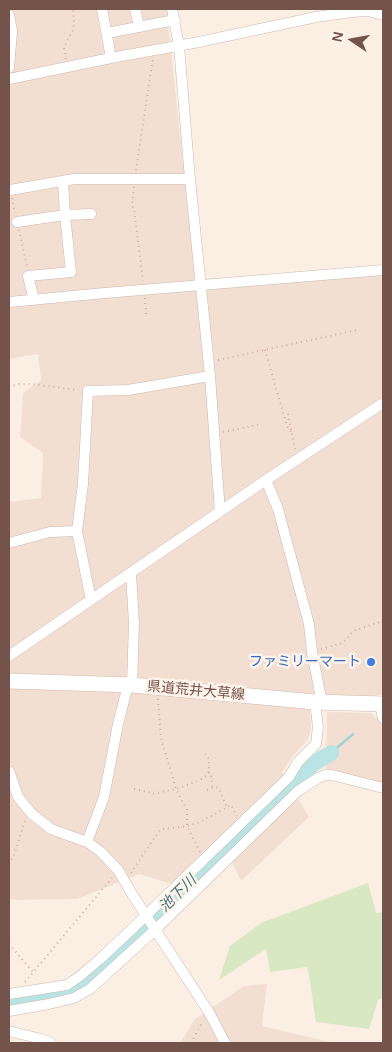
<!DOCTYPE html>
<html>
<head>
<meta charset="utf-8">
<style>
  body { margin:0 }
  #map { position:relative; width:392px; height:1052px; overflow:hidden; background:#fbefe4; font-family:Helvetica,sans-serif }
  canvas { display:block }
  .frame { position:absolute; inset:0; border:10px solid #73534a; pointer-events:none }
  .north { position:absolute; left:327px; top:15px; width:50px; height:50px; -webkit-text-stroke:4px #fef3ea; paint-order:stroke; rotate:282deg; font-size:14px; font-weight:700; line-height:20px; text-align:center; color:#73534a }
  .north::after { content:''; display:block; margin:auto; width:18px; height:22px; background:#73534a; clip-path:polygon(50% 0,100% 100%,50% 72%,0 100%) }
</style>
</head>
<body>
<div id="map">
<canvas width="392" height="1052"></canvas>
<div class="frame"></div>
<div class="north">N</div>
</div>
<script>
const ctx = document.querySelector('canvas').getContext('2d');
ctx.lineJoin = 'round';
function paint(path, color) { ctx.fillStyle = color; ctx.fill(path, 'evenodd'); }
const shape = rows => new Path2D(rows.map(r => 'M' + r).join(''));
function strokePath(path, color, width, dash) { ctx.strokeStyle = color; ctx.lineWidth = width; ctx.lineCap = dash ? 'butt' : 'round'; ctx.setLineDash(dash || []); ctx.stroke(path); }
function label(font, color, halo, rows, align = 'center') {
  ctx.font = font + ' Helvetica,"Noto Sans JP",sans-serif'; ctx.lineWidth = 5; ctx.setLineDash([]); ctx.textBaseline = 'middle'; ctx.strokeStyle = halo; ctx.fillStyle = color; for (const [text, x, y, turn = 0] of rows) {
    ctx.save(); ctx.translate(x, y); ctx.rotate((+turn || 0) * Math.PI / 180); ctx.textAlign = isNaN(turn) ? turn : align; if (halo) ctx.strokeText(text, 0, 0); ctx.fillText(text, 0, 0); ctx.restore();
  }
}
paint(shape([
  [9,9,188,9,167,14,197,291,207,291,209,288,383,272,383,695,362,696,316,694,310,710,311,727,310,735,306,742,292,757,282,772,309,817,241,881,221,838,171,884,139,874,77,899,15,900,9,898,9,502,41,498,43,453,20,437,23,393,41,380,38,354,9,359],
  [330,712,371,713,376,718,383,717,383,784,326,769,327,713],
  [267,984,262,1026,334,1043,180,1043,195,1019,244,986]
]), '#f3dfd2');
paint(shape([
  [368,883,376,913,383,912,383,998,378,1000,369,1029,316,1022,309,975,307,967,270,972,266,949,219,980,230,946,261,923]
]), '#d7e8c3');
strokePath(shape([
  [331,753,353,734]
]), '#a0d5d5', 2.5);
strokePath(shape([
  [9,1003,52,999,67,994,85,984,313,764,331,753]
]), '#b9e4e4', 16);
const street = shape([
  [102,9,111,58],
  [135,9,139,26],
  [172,9,179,46,190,179,210,376,220,512],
  [9,15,12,31,9,68],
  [107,33,175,20],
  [9,79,111,58,199,42,316,17,352,12,368,11,383,15],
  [10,190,74,179,190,179],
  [17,222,65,215,91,214],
  [34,300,28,276,71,272,65,215,63,181],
  [9,302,105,293,383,270],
  [266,480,278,509,309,624,312,652,322,703],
  [77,531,83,484,88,391,128,390,210,376],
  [9,543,50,532,77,531,91,600],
  [131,573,134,623,132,685],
  [9,656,266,480,383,403],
  [380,704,383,718],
  [9,771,18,797,32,814,51,829,87,842,101,852,118,870,132,894,210,1014,225,1043],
  [87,842,104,797,118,724,128,685],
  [9,994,67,985,80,976,100,959,134,927,289,777,298,762,316,744,318,727,315,702],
  [9,1011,49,1004,74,998,90,989,156,929,298,791,318,778,325,775,332,775,383,788],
  [9,1031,41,1039,51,1043]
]);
const secondary = shape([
  [9,681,132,685,315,702,383,704]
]);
strokePath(street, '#ceb7ae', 11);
strokePath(secondary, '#d1b6ab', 16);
strokePath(shape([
  [66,59,64,47,73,30,74,23,73,9],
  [136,170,153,58],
  [134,187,132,206,134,208,143,281],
  [12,198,15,213],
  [19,230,27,267],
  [145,298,146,314],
  [265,350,287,426,292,433],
  [218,360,357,330],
  [9,387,19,384,31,384,78,390],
  [288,414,295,449],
  [223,432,258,425],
  [321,649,343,643,353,631,383,621],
  [158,699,161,738,176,789,187,810,187,826,200,852],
  [209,772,211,773,212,786,213,788],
  [134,789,149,792,152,794,176,789,198,781,206,776,209,772,209,759,205,754],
  [207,790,216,787,219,789,227,807],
  [9,864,14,855,25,821],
  [131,873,159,831,164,829,187,826,200,822,231,805,237,816],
  [9,944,33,972],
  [25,982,112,878],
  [191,1043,203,1021]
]), '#d4aca0', 2, [1, 4]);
strokePath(street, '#fff', 10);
strokePath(secondary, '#fff', 15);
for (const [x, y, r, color] of [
  [371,662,5,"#3f7fe0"]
]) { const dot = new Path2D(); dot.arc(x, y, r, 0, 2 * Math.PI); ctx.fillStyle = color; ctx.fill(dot); strokePath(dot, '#fef3ea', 2); }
label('14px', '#366cbe', '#fef3ea', [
  ["ファミリーマート",361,662]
], 'right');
label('14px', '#73534a', '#fef3ea', [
  ["県道荒井大草線",196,691,5]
]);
label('italic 15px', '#3f7678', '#fef3ea', [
  ["池下川",178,894,-44]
]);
</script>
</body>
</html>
